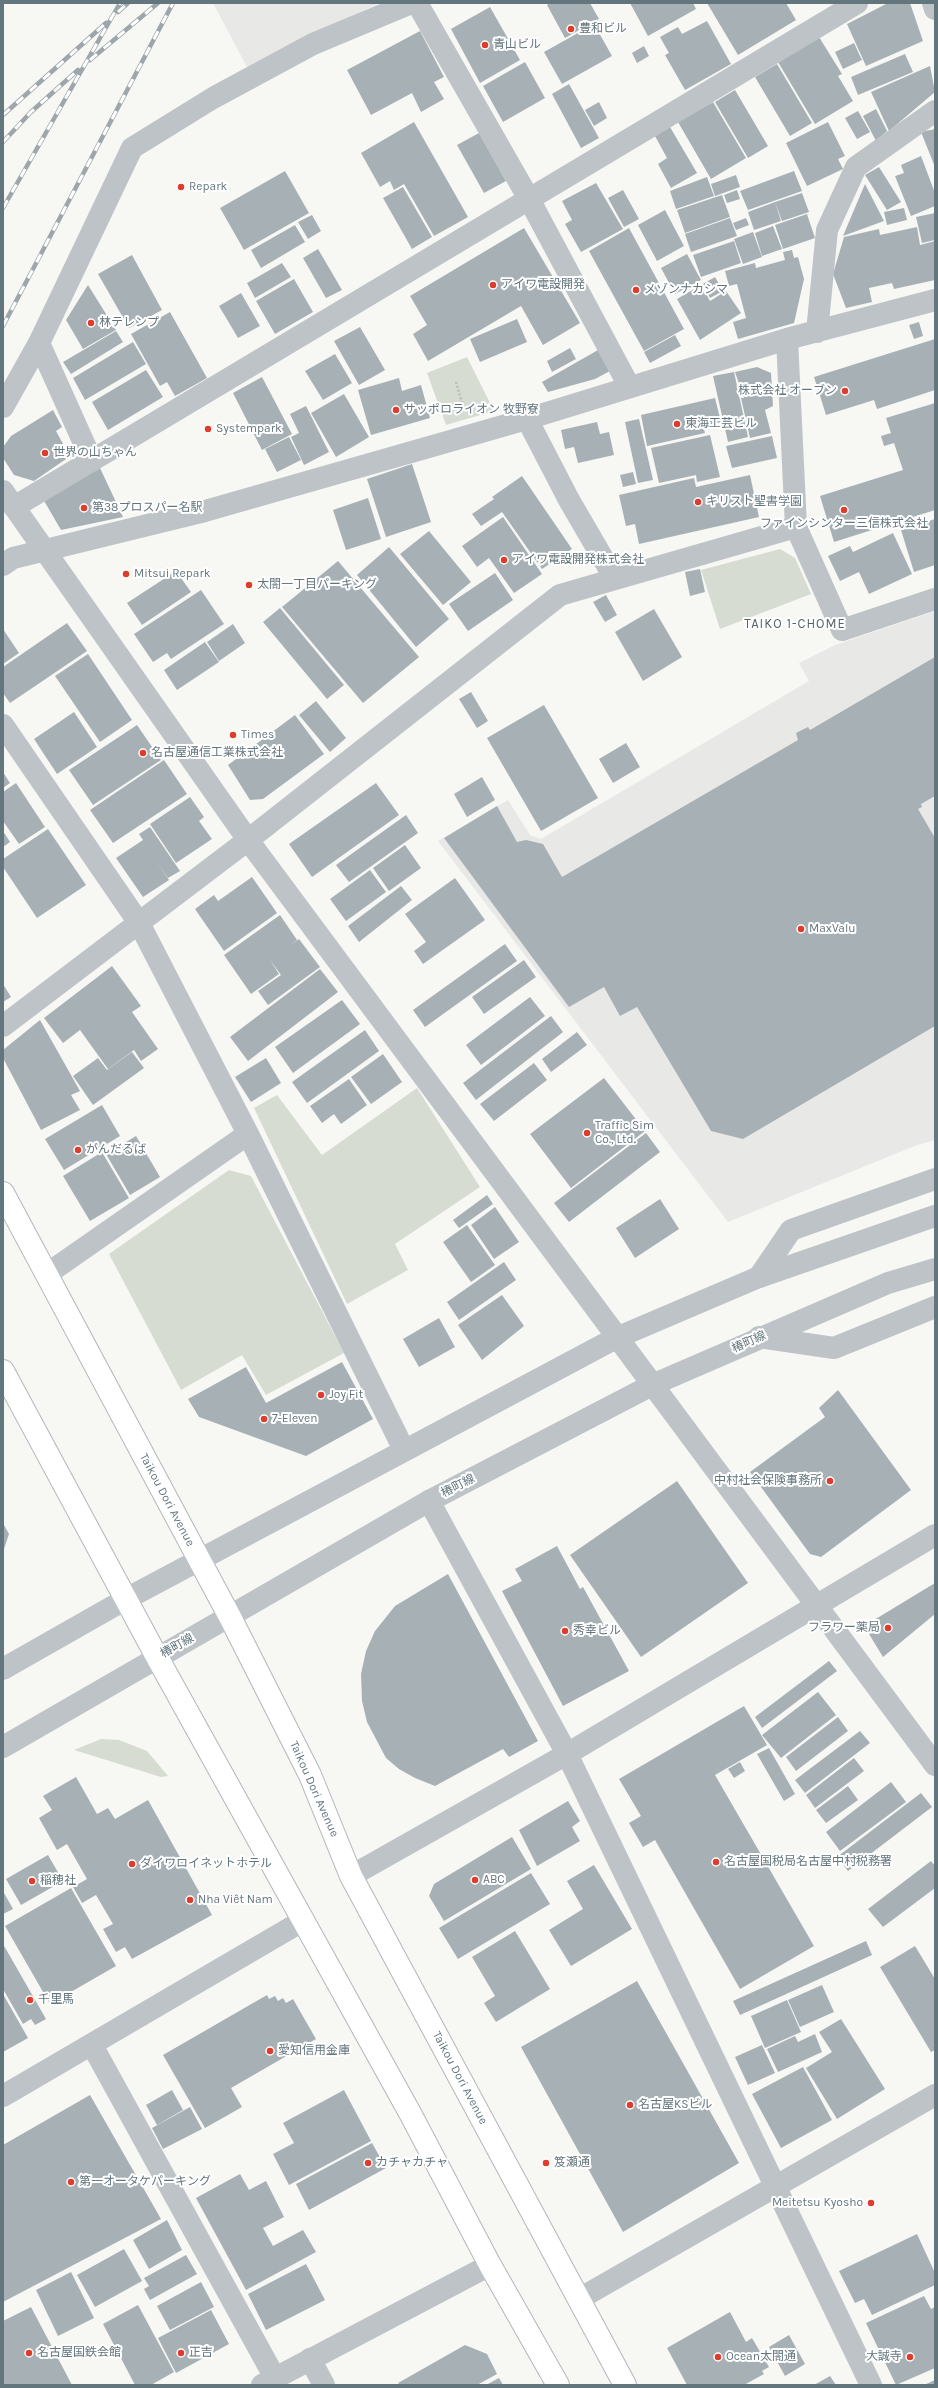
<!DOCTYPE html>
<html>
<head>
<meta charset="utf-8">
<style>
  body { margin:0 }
  #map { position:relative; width:938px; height:2388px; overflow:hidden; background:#f7f7f4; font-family:Karla,sans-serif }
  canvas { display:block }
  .frame { position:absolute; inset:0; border:4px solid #63767e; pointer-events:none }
</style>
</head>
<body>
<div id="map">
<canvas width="938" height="2388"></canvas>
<div class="frame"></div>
</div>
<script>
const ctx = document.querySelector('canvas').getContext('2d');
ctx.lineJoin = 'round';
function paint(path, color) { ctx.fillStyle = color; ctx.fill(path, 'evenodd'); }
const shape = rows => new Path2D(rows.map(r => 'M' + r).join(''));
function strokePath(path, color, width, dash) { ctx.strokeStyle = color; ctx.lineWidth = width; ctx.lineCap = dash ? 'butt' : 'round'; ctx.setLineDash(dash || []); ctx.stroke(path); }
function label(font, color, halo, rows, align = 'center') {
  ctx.font = font + ' Karla,"Noto Sans JP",sans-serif'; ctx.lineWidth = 4; ctx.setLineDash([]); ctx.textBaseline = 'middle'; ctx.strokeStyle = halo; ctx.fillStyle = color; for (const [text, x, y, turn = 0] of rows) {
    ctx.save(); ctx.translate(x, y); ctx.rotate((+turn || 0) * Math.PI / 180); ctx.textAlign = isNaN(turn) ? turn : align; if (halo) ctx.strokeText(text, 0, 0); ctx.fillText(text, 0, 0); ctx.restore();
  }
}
paint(shape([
  [213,3,379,3,247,67],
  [935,611,935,1140,917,1145,728,1222,438,841,508,800,530,835,541,839,809,681,799,663,835,645]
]), '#e8e8e7');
paint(shape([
  [467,357,494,411,446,425,427,373],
  [780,549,795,558,811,594,720,629,701,570],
  [417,1088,480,1187,395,1244,408,1270,347,1304,254,1108,277,1095,322,1155],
  [229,1170,251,1176,344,1353,266,1395,242,1355,181,1390,109,1254],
  [101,1739,119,1740,147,1751,168,1776,161,1777,74,1750]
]), '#d7dcd3');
paint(shape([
  [550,3,590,3,599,19,565,38,547,5],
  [630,3,693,3,696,9,648,36],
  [707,3,786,3,796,20,738,55],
  [888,3,910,3,923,41,866,66,847,24],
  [490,7,520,60,480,83,451,29],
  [707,21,731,64,685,90,665,55,669,53,660,37,678,27,682,34],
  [594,24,612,56,562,84,544,52],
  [420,31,444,77,434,82,444,99,421,112,412,93,371,115,347,70],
  [819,37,842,74,838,76,853,101,815,124,778,62],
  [854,43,862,60,843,69,835,52],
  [644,46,649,56,637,63,632,53],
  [905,54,913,72,858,95,851,77],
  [525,62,545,98,503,122,483,86],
  [777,64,812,123,790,136,755,77],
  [930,66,935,92,889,131,871,92],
  [569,84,599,138,581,148,552,94],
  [735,90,768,146,748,158,715,102],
  [599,102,607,118,594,126,585,110],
  [713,102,746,158,711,179,678,122],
  [876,109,887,131,876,141,863,116],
  [858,111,870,132,857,139,845,118],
  [414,122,468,217,434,236,404,184,394,190,390,181,380,187,361,153],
  [828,122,845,156,838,159,843,169,807,186,786,143],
  [670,127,697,173,671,188,658,164,667,158,655,136],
  [935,129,935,167,921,132],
  [479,133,506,181,484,193,457,145],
  [921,156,935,193,935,206,911,216,895,176,904,173,901,165],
  [879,167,901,202,887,210,865,175],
  [285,171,309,213,244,250,220,208],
  [794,171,802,191,748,210,740,191],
  [736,175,740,187,715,196,711,184],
  [707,177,714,196,676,209,670,191],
  [596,183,623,229,581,252,565,224,572,220,562,201],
  [865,184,884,221,843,236],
  [403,187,432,237,412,249,383,198],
  [623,190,639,219,624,227,608,198],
  [737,190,740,199,727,203,724,195],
  [802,193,809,212,782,221,775,202],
  [722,195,730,217,685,233,677,210],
  [775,202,781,221,754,230,748,212],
  [904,208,907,220,887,225,884,212],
  [665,210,684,246,657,261,638,225],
  [935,213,935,240,922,243,916,217],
  [807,214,815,238,783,249,775,225],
  [312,215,321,231,308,239,298,222],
  [730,218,737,236,691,252,685,234],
  [746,218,749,225,736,230,733,223],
  [295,225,305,242,261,268,251,250],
  [773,226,782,249,762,256,755,233],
  [917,227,920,245,935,241,935,280,894,289,892,283,869,288,872,302,846,308,833,274,844,237,879,229,880,235],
  [524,228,580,323,543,345,521,306,428,361,413,334,427,325,410,296],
  [629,228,684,329,644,351,589,251],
  [753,232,762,257,743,264,734,239],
  [734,241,741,263,701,277,693,255],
  [318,249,342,290,326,298,303,258],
  [792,250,794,258,798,257,804,279,794,323,738,339,733,322,746,318,737,284,729,286,725,271,755,263,756,268,785,260,783,252],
  [687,254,701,280,675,294,661,268],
  [132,255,162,310,129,328,98,274],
  [282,263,291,277,255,298,247,283],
  [715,277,723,291,710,298,703,284],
  [294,279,313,312,275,334,256,301],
  [88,285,116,330,83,349,66,320],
  [701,285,710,301,726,291,741,313,700,340,677,299],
  [241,293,260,326,238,338,219,306],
  [170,312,207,378,175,396,167,382,160,386,131,334],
  [517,319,527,342,480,362,470,339],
  [919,322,923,336,914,339,909,325],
  [360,327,385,370,359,385,334,341],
  [116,331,123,342,71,374,63,362],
  [675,335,681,346,650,363,644,352],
  [935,339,935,390,877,409,874,400,826,415,814,377],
  [133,342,146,364,85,400,73,378],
  [570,348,576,359,552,372,547,361],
  [598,350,610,371,595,379,548,392,542,382],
  [335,354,352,383,323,400,305,371],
  [757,367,771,373,773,406,765,410,771,433,750,438,741,398,744,398,735,372],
  [146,370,163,397,108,430,92,402],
  [734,372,748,437,728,442,713,376],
  [262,377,292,434,262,450,233,393],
  [399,378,402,391,421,385,430,418,371,435,358,390],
  [344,394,369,437,336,457,311,413],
  [715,398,721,422,703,426,705,433,647,446,641,415],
  [935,403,935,510,834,542,820,496,903,470,894,443,884,446,881,436,891,433,886,418],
  [306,406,329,452,304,465,291,437,299,433,290,414],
  [53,410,62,427,56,431,67,451,66,459,34,481,14,475,3,458,3,447,11,436],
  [639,419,653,480,638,483,625,422],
  [597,422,600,434,609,432,614,455,578,463,574,447,565,449,561,430],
  [710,435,720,477,697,482,696,475,659,483,651,448],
  [772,436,777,458,732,468,726,446],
  [289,437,301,460,277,472,265,449],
  [412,464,431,522,386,537,367,479],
  [100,468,123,517,61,530,43,499],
  [633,472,636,484,623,487,620,475],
  [750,475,759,517,639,544,635,524,626,526,619,495,694,478,696,487],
  [522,476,572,549,542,569,502,512,481,526,472,514,494,499,492,497],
  [368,498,381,539,346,550,333,510],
  [503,517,542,574,514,593,489,558,477,567,462,546],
  [935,519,935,565,914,572,901,530],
  [429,531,471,582,443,605,400,554],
  [893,533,912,574,869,594,859,572,840,581,828,556,850,546,853,552],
  [389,547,449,619,416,647,357,575],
  [338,561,419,657,363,703,282,607],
  [700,569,705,592,690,596,685,572],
  [176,571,191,592,142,625,127,603],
  [495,573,513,600,468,631,449,604],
  [201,590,224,624,171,659,167,653,153,662,134,634],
  [606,595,617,615,605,622,593,602],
  [280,608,344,685,327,699,263,622],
  [654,609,682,657,643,681,615,632],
  [67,623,87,651,10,703,3,693,3,667],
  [233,624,245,643,219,661,207,642],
  [3,629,19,653,3,664],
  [205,642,219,662,177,690,164,670],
  [88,654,132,720,100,742,55,676],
  [935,657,935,796,921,804,922,807,918,809,935,838,935,1026,743,1139,711,1131,637,1007,620,1016,604,987,569,1007,444,838,497,806,517,842,526,840,543,844,562,877,798,740,796,733,808,727,810,730],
  [471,692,488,721,477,728,459,699],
  [316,701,346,738,330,752,299,715],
  [544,705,598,798,541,831,487,738],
  [74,712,97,747,57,774,34,739],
  [295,715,324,754,263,799,250,800,228,765],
  [137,725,161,760,93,805,69,770],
  [626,743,640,767,613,783,599,759],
  [164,760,187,794,113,843,90,810],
  [3,772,10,783,3,788],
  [482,777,495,800,467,817,454,794],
  [16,783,45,827,19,844,3,821,3,792],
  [376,783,399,815,312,877,289,844],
  [190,797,204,817,199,821,212,839,176,863,150,824],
  [406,815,418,833,349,882,336,865],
  [150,827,180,871,168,878,156,861,169,880,143,897,116,858,143,840,139,834],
  [48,829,86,885,37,918,3,867,3,859],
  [3,831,10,842,3,847],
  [405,845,421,868,389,891,373,868],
  [370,870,386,892,346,921,330,899],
  [252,877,277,913,224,951,195,909,214,895,218,901],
  [455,878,485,920,423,964,414,951,426,942,405,914],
  [401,886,412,900,359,942,348,926],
  [280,915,297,940,289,946,299,939,320,967,268,1005,258,991,281,975,270,960,279,974,251,994,224,955],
  [505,944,517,961,425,1027,413,1010],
  [524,960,536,977,484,1014,472,997],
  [112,966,141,1006,132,1012,158,1049,141,1061,134,1050,108,1069,80,1030,63,1043,44,1018],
  [320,969,338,992,248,1061,230,1037],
  [3,984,11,997,3,1002],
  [530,997,545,1016,481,1065,466,1045],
  [342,1000,360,1024,293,1073,275,1047],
  [551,1016,563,1032,476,1100,463,1083],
  [40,1020,80,1091,71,1095,80,1110,41,1130,3,1058,3,1050],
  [365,1030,379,1051,307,1103,292,1082],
  [577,1032,587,1045,551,1072,542,1059],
  [132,1052,144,1068,93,1105,73,1076,98,1058,107,1070],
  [383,1054,402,1082,371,1104,351,1077],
  [266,1058,281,1083,251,1102,235,1077],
  [534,1063,547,1080,494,1121,480,1104],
  [604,1078,645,1131,571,1188,530,1134],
  [349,1079,367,1105,341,1124,334,1114,322,1123,310,1106],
  [102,1105,120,1136,64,1170,45,1139],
  [646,1133,660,1152,569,1222,554,1203],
  [136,1136,160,1177,130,1195,106,1154],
  [102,1152,129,1198,90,1221,63,1176],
  [487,1195,493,1204,459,1228,453,1220],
  [660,1199,679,1229,635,1258,616,1228],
  [495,1207,519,1242,494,1259,471,1225],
  [467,1225,495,1265,471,1282,443,1242],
  [504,1262,516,1280,459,1320,447,1302],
  [502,1295,524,1326,482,1360,458,1325],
  [439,1318,455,1347,419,1367,403,1339],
  [342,1362,373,1419,306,1456,199,1417,188,1399,246,1367,266,1403],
  [838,1390,911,1490,821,1557,810,1554,750,1472,825,1417,819,1408],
  [677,1481,748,1583,641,1657,570,1555],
  [3,1523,9,1534,3,1552],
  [557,1546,580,1589,583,1587,629,1671,563,1706,502,1591,522,1581,515,1569],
  [448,1574,538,1741,509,1757,503,1749,435,1786,415,1778,399,1769,386,1758,367,1722,362,1701,361,1674,366,1651,375,1631,395,1606],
  [935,1583,935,1614,883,1657,869,1634,874,1620],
  [829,1661,837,1671,762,1728,755,1717],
  [818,1692,836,1715,781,1758,762,1735],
  [744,1706,767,1745,715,1775,814,1946,740,1989,655,1840,643,1847,629,1823,641,1816,619,1779],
  [838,1717,848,1731,796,1771,786,1757],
  [860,1731,870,1743,805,1793,795,1780],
  [769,1748,795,1794,784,1801,757,1754],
  [854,1758,864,1771,815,1808,806,1795],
  [740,1762,745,1771,734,1778,728,1769],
  [76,1777,97,1814,108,1808,115,1819,148,1800,212,1915,132,1959,125,1947,116,1952,103,1929,113,1924,96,1895,82,1903,73,1887,87,1879,67,1844,57,1850,39,1818,52,1810,43,1796],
  [891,1782,906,1802,840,1851,826,1832],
  [848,1786,858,1800,826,1823,816,1810],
  [921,1793,932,1807,848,1871,837,1857],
  [568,1801,580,1821,572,1827,580,1841,537,1866,519,1830],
  [512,1837,531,1869,444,1921,429,1896,434,1884],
  [48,1855,63,1881,21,1905,6,1879],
  [931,1861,935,1866,935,1888,883,1927,868,1909],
  [594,1865,632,1929,571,1966,549,1930,583,1909,567,1881],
  [531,1873,550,1904,458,1959,439,1928],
  [71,1888,116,1966,50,2004,5,1926],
  [3,1891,13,1909,3,1914],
  [515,1931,550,1989,496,2022,484,2003,495,1996,472,1957],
  [866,1941,872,1955,740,2015,733,2001],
  [3,1944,46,2019,35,2025,31,2019,23,2024,3,1989],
  [915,1946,935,1979,935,2050,931,2052,880,1967],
  [637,1981,739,2163,623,2232,521,2047],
  [822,1985,834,2012,800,2027,788,2000],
  [3,1994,28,2038,3,2052],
  [267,1995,269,1999,275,1996,278,2001,283,1998,286,2003,293,1999,316,2039,231,2088,242,2107,205,2128,163,2055],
  [787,2000,801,2032,765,2048,751,2016],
  [841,2019,885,2089,837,2119,806,2068,832,2052,819,2032],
  [815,2034,822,2052,778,2072,767,2049,795,2036,798,2042],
  [762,2045,775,2073,748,2085,735,2057],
  [803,2067,832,2120,781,2148,752,2094],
  [172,2090,183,2110,157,2125,146,2105],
  [344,2090,371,2141,289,2185,273,2154,294,2143,283,2123],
  [90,2095,161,2219,3,2302,3,2145],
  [190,2107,202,2129,163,2149,152,2128],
  [372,2143,386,2168,309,2210,296,2184],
  [240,2174,249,2190,266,2181,284,2217,263,2228,273,2246,303,2230,316,2252,246,2290,196,2198],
  [167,2220,182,2250,149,2269,133,2240],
  [917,2234,935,2273,935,2285,872,2315,864,2299,855,2303,839,2271],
  [124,2249,142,2281,95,2307,77,2275],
  [186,2255,197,2274,150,2300,144,2289,149,2286,144,2278],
  [306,2264,325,2300,266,2330,248,2294],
  [71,2272,94,2318,58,2336,36,2290],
  [201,2282,214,2307,170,2330,157,2306],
  [924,2296,931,2309,935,2307,935,2368,896,2385,866,2323],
  [138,2305,174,2372,151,2385,135,2385,103,2324],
  [31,2307,72,2385,3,2385,3,2321],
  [211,2310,229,2344,176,2373,158,2338],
  [730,2312,746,2342,752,2338,769,2367,762,2371,764,2374,744,2385,687,2385,667,2348],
  [789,2335,805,2364,785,2376,769,2347],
  [465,2345,487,2354,497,2374,477,2385,400,2385,398,2383],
  [830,2376,836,2385,814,2385],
  [499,2378,503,2385,486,2385],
  [935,2380,935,2385,924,2385]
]), '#a7b1b5');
const primary = shape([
  [3,1193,230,1617,310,1775,351,1876,625,2385],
  [3,1371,157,1657,410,2113,490,2265,558,2385]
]);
strokePath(primary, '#b1b7ba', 24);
strokePath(shape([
  [456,382,463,406]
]), '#babdbf', 2.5, [2, 2]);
strokePath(shape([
  [417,3,529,199,629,386],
  [933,3,935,9],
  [817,332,827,230,856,167,935,111],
  [787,339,796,527,842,630,935,599],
  [39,343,92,461],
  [3,407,39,343,132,148,213,98,313,44,411,3],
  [527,419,569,500,615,579],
  [3,491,248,840,935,1765],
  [14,507,857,3],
  [3,565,13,558,205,511,527,419,787,339,935,300],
  [3,725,139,923,248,1134,404,1450],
  [3,1026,248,840,560,595,796,527],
  [47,1274,248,1134],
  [759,1277,791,1230,935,1179],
  [759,1337,834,1348,935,1307],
  [429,1501,567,1754,871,2385],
  [92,2045,275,2378],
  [579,2299,935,2095],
  [310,2359,324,2385]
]), '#bdc3c6', 22);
strokePath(shape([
  [3,1669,126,1599,616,1338,759,1277,935,1216],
  [3,1747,429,1501,652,1385,888,1283,935,1269],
  [351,1876,567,1754,935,1535],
  [3,2096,304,1920],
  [262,2385,490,2265]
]), '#bdc3c6', 22);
strokePath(primary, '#fff', 22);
const rail = shape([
  [118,12,128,3],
  [90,60,158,3],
  [3,115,106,23],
  [3,142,31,112,78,70],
  [3,208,120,3],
  [3,326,173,3]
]);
strokePath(rail, '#9da6aa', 4.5);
strokePath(rail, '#fff', 3, [9]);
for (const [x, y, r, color] of [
  [571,29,4,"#de3d2d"],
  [485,45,4,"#de3d2d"],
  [181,187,4,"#de3d2d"],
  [493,285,4,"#de3d2d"],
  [636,290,4,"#de3d2d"],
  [91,323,4,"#de3d2d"],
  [845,391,4,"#de3d2d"],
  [396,410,4,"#de3d2d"],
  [677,424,4,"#de3d2d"],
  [208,429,4,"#de3d2d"],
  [45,453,4,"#de3d2d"],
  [698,502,4,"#de3d2d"],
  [84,508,4,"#de3d2d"],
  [844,510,4,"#de3d2d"],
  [504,560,4,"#de3d2d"],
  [126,574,4,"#de3d2d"],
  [249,585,4,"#de3d2d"],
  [233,735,4,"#de3d2d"],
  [143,753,4,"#de3d2d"],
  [801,929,4,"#de3d2d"],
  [587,1133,4,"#de3d2d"],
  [78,1150,4,"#de3d2d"],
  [321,1395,4,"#de3d2d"],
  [264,1419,4,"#de3d2d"],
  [830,1481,4,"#de3d2d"],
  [888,1628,4,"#de3d2d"],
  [565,1631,4,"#de3d2d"],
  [716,1862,4,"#de3d2d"],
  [132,1864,4,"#de3d2d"],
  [475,1880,4,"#de3d2d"],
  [32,1881,4,"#de3d2d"],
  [190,1900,4,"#de3d2d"],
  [30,2000,4,"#de3d2d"],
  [270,2051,4,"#de3d2d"],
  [630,2105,4,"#de3d2d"],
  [368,2163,4,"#de3d2d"],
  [546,2163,4,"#de3d2d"],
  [71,2182,4,"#de3d2d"],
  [871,2203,4,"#de3d2d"],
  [29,2353,4,"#de3d2d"],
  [181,2353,4,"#de3d2d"],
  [718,2357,4,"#de3d2d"],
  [910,2357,4,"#de3d2d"]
]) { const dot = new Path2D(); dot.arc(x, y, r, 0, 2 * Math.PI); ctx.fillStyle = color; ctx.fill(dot); strokePath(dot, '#fff', 1.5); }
label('12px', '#63767e', '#fff', [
  ["豊和ビル",579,29],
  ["青山ビル",493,45],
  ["Repark",189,187],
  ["アイワ電設開発",501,285],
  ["メゾンナカシマ",644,290],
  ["林テレンプ",99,323],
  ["株式会社 オーブン",837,391,"right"],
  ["サッポロライオン 牧野寮",404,410],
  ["東海工芸ビル",685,424],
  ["Systempark",216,429],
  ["世界の山ちゃん",53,453],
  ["キリスト聖書学園",706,502],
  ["第38プロスパー名駅",92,508],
  ["ファインシンター三信株式会社",844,524,"center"],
  ["アイワ電設開発株式会社",512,560],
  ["Mitsui Repark",134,574],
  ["太閤一丁目パーキング",257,585],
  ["Times",241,735],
  ["名古屋通信工業株式会社",151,753],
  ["MaxValu",809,929],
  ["Traffic Sim",595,1126],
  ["Co., Ltd.",595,1140],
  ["がんだるば",86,1150],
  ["Joy Fit",329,1395],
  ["7-Eleven",272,1419],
  ["中村社会保険事務所",822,1481,"right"],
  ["フラワー薬局",880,1628,"right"],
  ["秀幸ビル",573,1631],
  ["名古屋国税局名古屋中村税務署",724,1862],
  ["ダイワロイネットホテル",140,1864],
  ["ABC",483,1880],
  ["稲穂社",40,1881],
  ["Nha Viêt Nam",198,1900],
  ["千里馬",38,2000],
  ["愛知信用金庫",278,2051],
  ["名古屋KSビル",638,2105],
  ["カチャカチャ",376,2163],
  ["笈瀬通",554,2163],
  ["第一オータケパーキング",79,2182],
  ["Meitetsu Kyosho",863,2203,"right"],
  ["名古屋国鉄会館",37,2353],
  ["正吉",189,2353],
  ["Ocean太閤通",726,2357],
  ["大誠寺",902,2357,"right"]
], 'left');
label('12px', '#63767e', '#fff', [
  ["椿町線",749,1342,-24],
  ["椿町線",458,1486,-27],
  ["Taikou Dori Avenue",167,1500,62],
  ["椿町線",177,1646,-29],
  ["Taikou Dori Avenue",314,1789,66],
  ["Taikou Dori Avenue",460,2078,62]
]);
ctx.letterSpacing = '1px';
label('13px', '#556369', '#fff', [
  ["TAIKO 1-CHOME",795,624]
]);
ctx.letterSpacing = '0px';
</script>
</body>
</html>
